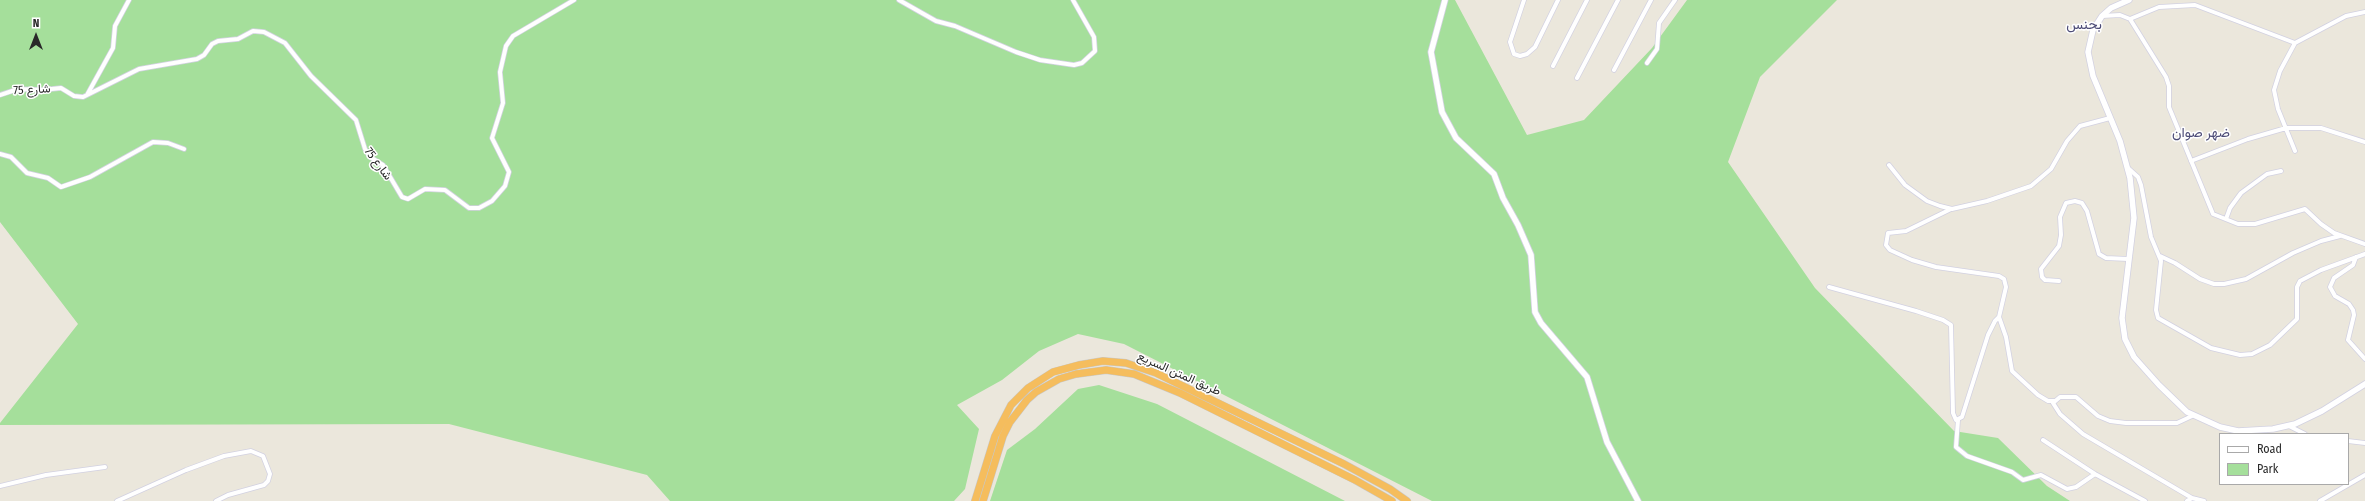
<!DOCTYPE html>
<html>
<head>
<meta charset="utf-8">
<style>
  body { margin:0 }
  #map { position:relative; width:2365px; height:501px; overflow:hidden; background:#ebe7dc; font-family:"Fira Sans Condensed",sans-serif }
  canvas { display:block }
  .legend { position:absolute; left:2219px; top:433px; width:130px; height:52px; box-sizing:border-box; background:#fff; border:1px solid #a9a9a9; margin:0; padding:5px 7px; list-style:none; font-size:12px; color:#292929 }
  .legend li { display:flex; align-items:center; gap:8px; height:20px }
  .legend b { width:20px; border:1px solid #a9a9a9 }
  .north { position:absolute; left:16px; top:16px; width:40px; height:40px; -webkit-text-stroke:3px #fff; paint-order:stroke; rotate:0deg; font-size:11px; font-weight:700; line-height:16px; text-align:center; color:#292929 }
  .north::after { content:''; display:block; margin:auto; width:14px; height:18px; background:#292929; clip-path:polygon(50% 0,100% 100%,50% 72%,0 100%) }
</style>
</head>
<body>
<div id="map">
<canvas width="2365" height="501"></canvas>
<ul class="legend">
<li><b style="height:5px;background:#fff"></b>Road</li>
<li><b style="height:11px;background:#a5df9b"></b>Park</li>
</ul>
<div class="north">N</div>
</div>
<script>
const ctx = document.querySelector('canvas').getContext('2d');
ctx.lineJoin = 'round';
function paint(path, color) { ctx.fillStyle = color; ctx.fill(path, 'evenodd'); }
const shape = rows => new Path2D(rows.map(r => 'M' + r).join(''));
function strokePath(path, color, width, dash) { ctx.strokeStyle = color; ctx.lineWidth = width; ctx.lineCap = dash ? 'butt' : 'round'; ctx.setLineDash(dash || []); ctx.stroke(path); }
function label(font, color, halo, rows, align = 'center') {
  ctx.font = font + ' "Fira Sans Condensed",Vazirmatn,sans-serif'; ctx.lineWidth = 3; ctx.setLineDash([]); ctx.textBaseline = 'middle'; ctx.strokeStyle = halo; ctx.fillStyle = color; for (const [text, x, y, turn = 0] of rows) {
    ctx.save(); ctx.translate(x, y); ctx.rotate((+turn || 0) * Math.PI / 180); ctx.textAlign = isNaN(turn) ? turn : align; if (halo) ctx.strokeText(text, 0, 0); ctx.fillText(text, 0, 0); ctx.restore();
  }
}
paint(shape([
  [0,0,1455,0,1527,135,1584,120,1652,48,1687,0,1837,0,1760,77,1728,162,1815,288,1954,431,1998,438,2047,486,2070,501,1432,501,1124,344,1078,334,1039,351,1002,380,957,405,979,429,965,489,954,501,670,501,647,475,449,424,0,425,0,423,78,324,0,222],
  [1099,385,1157,404,1345,501,990,501,1007,450,1035,429,1078,389]
]), '#a5df9b');
const minor = shape([
  [899,0,936,21,955,26,1016,52,1040,60,1074,65,1082,63,1095,51,1094,37,1073,0],
  [1524,0,1510,42,1514,54,1520,56,1527,54,1535,47,1558,0],
  [2102,16,2120,15,2130,19,2166,77,2169,86,2169,107,2213,214,2238,224,2255,224,2305,209,2321,224,2334,233,2365,244],
  [2130,19,2159,7,2195,5,2295,43,2346,16,2365,12],
  [2295,43,2280,71,2274,90,2278,109,2295,151],
  [1647,63,1657,49,1659,23,1675,0],
  [1553,66,1587,0],
  [1614,70,1651,0],
  [1577,78,1618,0],
  [0,95,18,89,42,90,61,88,74,96,83,97,139,69,197,59,204,55,212,44,218,41,238,39,253,31,264,32,285,43,311,76,356,120,365,149,370,157,383,165,402,197,408,199,425,189,445,190,469,208,479,208,492,201,505,186,509,172,492,138,503,103,500,72,506,46,513,36,574,0],
  [87,95,113,48,115,26,129,0],
  [0,154,11,157,27,173,48,178,61,187,90,177,153,142,168,143,184,149],
  [2191,161,2248,139,2286,128,2321,128,2365,142],
  [1889,165,1905,185,1927,201,1940,206,1952,209,1987,201,2031,186,2051,169,2067,141,2080,126,2110,118],
  [2128,168,2138,177,2141,185,2151,237,2161,261,2156,310,2158,318,2211,348,2240,355,2252,354,2270,345,2297,319,2297,287,2300,281,2321,270,2365,254],
  [1951,209,1906,231,1888,233,1886,245,1890,250,1912,260,1936,267,1999,276,2004,279,2006,287,1999,317],
  [2226,219,2230,208,2241,193,2267,174,2281,171],
  [2160,256,2175,263,2200,279,2214,284,2224,284,2246,279,2293,253,2321,241,2340,236],
  [2356,257,2353,265,2334,278,2330,287,2335,296,2349,304,2353,310,2354,315,2348,340,2365,359],
  [2059,281,2045,280,2042,277,2041,269,2059,246,2061,235,2060,217,2066,203,2075,201,2082,203,2087,211,2099,254,2106,258,2128,259],
  [1829,287,1916,311,1943,320,1951,325,1953,413,1956,420,1962,417,1988,335,1995,321,1999,317,2006,337,2012,371,2038,395,2048,401,2054,401],
  [1958,420,1956,447,1967,456,2012,472,2023,480,2041,475,2067,489,2076,487,2095,474],
  [2289,426,2305,434],
  [2043,440,2095,474,2145,501],
  [2348,441,2365,443],
  [0,486,46,475,105,467],
  [2192,498,2204,501],
  [117,501,186,470,224,456,251,451,263,456,270,474,268,481,264,485,228,495,216,501],
  [2187,501,2192,498,2083,434,2060,414,2053,403,2060,397,2076,397,2098,416,2110,421,2126,423,2177,423,2192,416],
  [2320,501,2365,475]
]);
const secondary = shape([
  [1445,0,1431,52,1442,112,1456,138,1494,174,1503,198,1518,225,1531,255,1535,312,1541,323,1587,377,1607,442,1638,501],
  [2129,0,2111,8,2102,16,2093,30,2088,52,2093,76,2120,141,2130,178,2134,218,2122,318,2125,339,2134,357,2159,385,2187,412,2220,427,2238,431,2273,429,2295,424,2322,411,2365,384]
]);
const motorway = shape([
  [975,501,995,436,1011,405,1028,388,1053,372,1079,365,1103,361,1126,363,1156,373,1344,464,1390,489,1407,501],
  [983,501,1003,436,1010,422,1027,400,1036,392,1059,379,1076,374,1106,370,1134,374,1180,393,1355,480,1392,501]
]);
strokePath(minor, '#d2d1e1', 5.5);
strokePath(secondary, '#d2d1e1', 7);
strokePath(motorway, '#c7c7c7', 8);
strokePath(minor, '#fff', 4);
strokePath(secondary, '#fff', 5.5);
strokePath(motorway, '#f5bd5d', 7);
label('12px', '#292929', '#fff', [
  ["شارع 75",32,90,-3],
  ["شارع 75",378,164,53],
  ["طريق المتن السريع",1179,374,24]
]);
label('14px', '#4d4c77', '#fff', [
  ["بحنس",2084,25],
  ["ضهر صوان",2201,133]
]);
</script>
</body>
</html>
